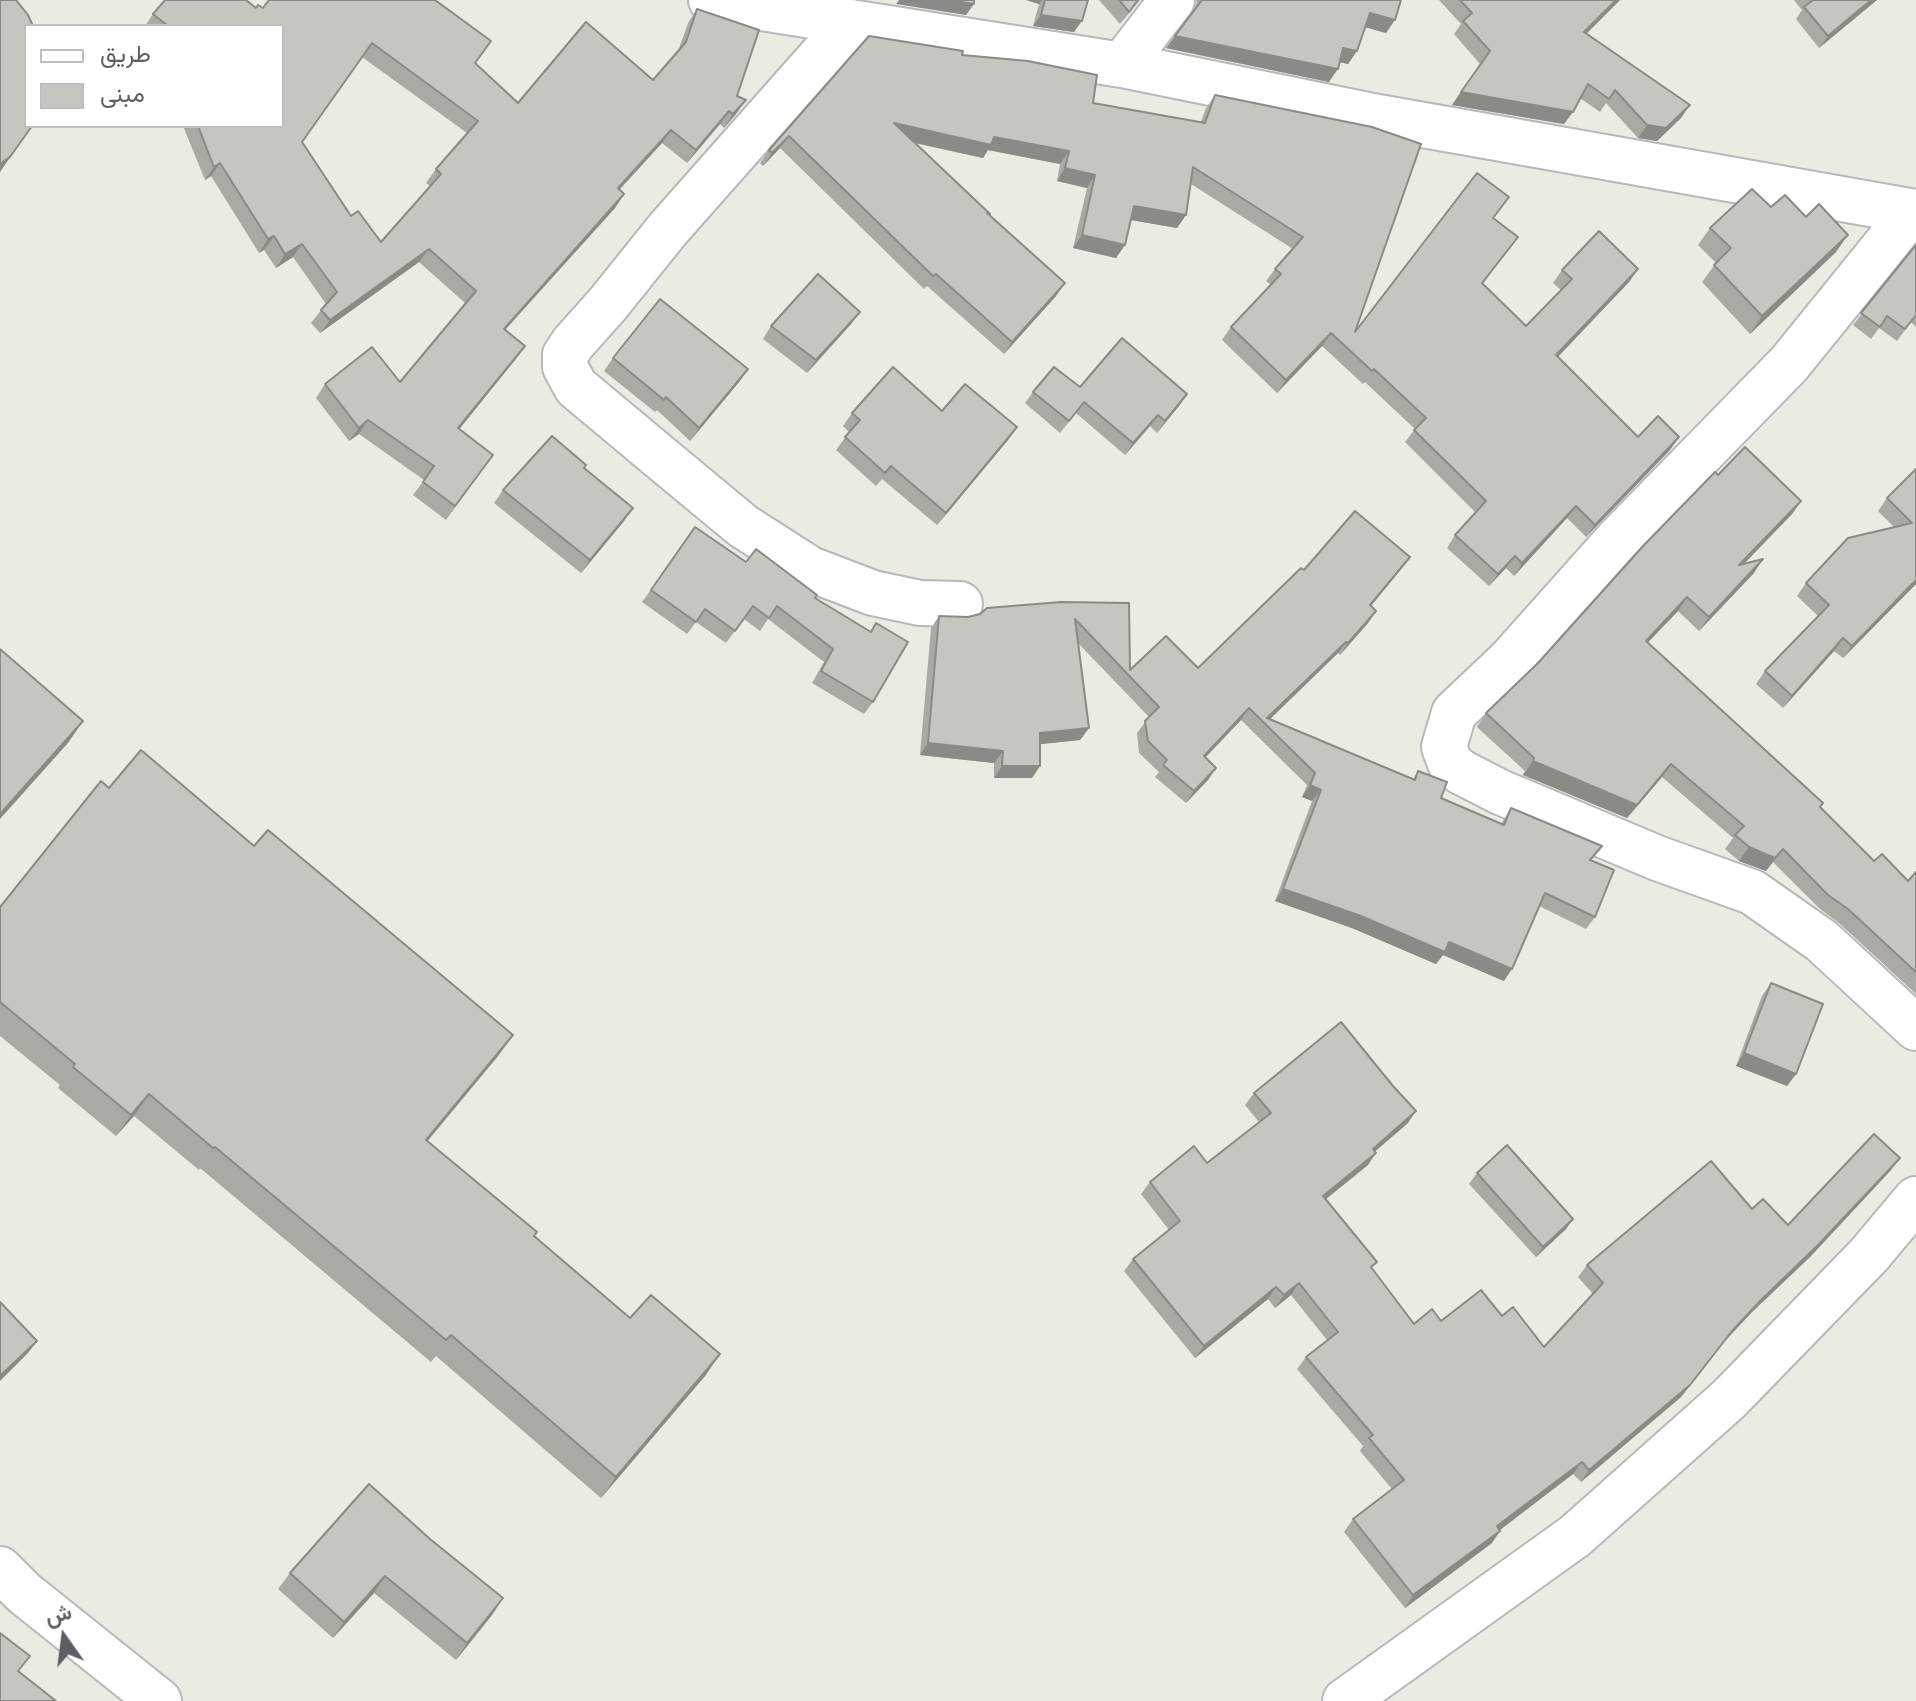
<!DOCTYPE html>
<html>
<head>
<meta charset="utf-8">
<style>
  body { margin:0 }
  #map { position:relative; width:1916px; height:1701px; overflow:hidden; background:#edeae2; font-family:"PT Sans Narrow",Vazirmatn,sans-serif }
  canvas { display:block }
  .legend { position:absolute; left:24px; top:24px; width:260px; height:104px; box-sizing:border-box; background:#fff; border:2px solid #bdbfc1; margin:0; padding:10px 14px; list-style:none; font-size:24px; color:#5b5e63 }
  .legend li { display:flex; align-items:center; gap:16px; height:40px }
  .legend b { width:40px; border:2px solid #bdbfc1 }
  .north { position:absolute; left:24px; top:1597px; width:80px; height:80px; -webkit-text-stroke:6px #fff; paint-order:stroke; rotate:346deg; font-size:22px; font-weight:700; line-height:32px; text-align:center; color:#5b5e63 }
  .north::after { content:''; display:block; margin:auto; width:28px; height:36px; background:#5b5e63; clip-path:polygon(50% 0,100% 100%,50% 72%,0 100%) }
</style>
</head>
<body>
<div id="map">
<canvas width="1916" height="1701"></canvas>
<ul class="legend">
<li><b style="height:10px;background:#fff"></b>طريق</li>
<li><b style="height:22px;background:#c8c5c0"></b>مبنى</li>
</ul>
<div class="north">ش</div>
</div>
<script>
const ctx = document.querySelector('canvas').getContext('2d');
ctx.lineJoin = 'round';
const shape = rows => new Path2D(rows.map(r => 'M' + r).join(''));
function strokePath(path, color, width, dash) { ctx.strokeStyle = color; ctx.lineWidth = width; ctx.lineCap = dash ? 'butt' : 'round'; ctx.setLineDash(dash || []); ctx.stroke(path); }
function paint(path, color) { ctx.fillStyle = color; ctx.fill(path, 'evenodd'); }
const minor = shape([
  [711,0,1122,65,1378,117,1916,212],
  [851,22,668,229,607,305,573,343,565,355,565,367,576,387,667,463,743,526,810,569,873,593,920,603,960,604],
  [1122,65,1172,0],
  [1912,212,1789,364,1617,540,1510,660,1454,713,1444,747,1450,763,1461,772,1500,792,1657,858,1752,892,1822,941,1916,1028],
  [0,1569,24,1593,159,1701],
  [1345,1701,1575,1536,1729,1399,1869,1255,1916,1199]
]);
strokePath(minor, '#b5b8bc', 48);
strokePath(minor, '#fff', 44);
paint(shape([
  [1026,0,1088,0,1074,32,1033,26,1039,4],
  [1099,0,1140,0,1120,24],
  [1196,0,1401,0,1386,33,1365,27,1348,64,1340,62,1329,82,1166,48,1193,12,1197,2],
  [1439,0,1620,0,1586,34,1681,118,1657,141,1638,138,1606,103,1600,112,1580,98,1564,124,1452,105,1480,64,1454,34,1461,24],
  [1794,0,1877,0,1819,48,1796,19,1802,10],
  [256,8,263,8,475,63,518,103,653,80,678,51,688,23,697,9,737,96,736,114,724,128,720,124,687,163,662,143,619,190,624,194,615,208,505,330,525,346,459,429,493,455,446,520,413,495,424,480,359,434,349,441,316,398,325,384,400,382,465,303,419,262,320,333,311,323,326,304,293,257,276,268,264,250,259,253,211,176,205,180,183,126,282,126,282,26,145,26,153,14],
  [362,57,467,133,436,169,426,183,430,186,381,242,351,216,302,142],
  [869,36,962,55,1093,103,1201,122,1206,108,1215,95,1372,127,1355,332,1494,218,1518,237,1483,284,1526,326,1561,290,1553,283,1562,270,1638,269,1629,282,1558,357,1638,437,1679,437,1670,450,1586,537,1567,518,1514,576,1506,568,1489,586,1447,548,1455,535,1476,513,1405,442,1415,429,1365,382,1363,384,1322,346,1277,393,1222,340,1231,327,1271,285,1266,281,1275,269,1293,249,1191,184,1186,215,1177,228,1131,220,1116,258,1073,248,1087,188,1057,181,1060,164,988,150,983,158,914,143,989,215,1056,296,1004,354,927,286,924,289,780,148,763,166,760,163,769,150],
  [1771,207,1806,217,1836,252,1750,334,1702,282,1716,263,1698,245,1710,228],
  [1916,245,1916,327,1911,322,1897,341,1879,328,1871,339,1853,325],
  [860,312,851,324,807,373,763,339,771,326],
  [613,358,748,369,739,382,690,441,657,410,655,412,604,371],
  [1080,387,1187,394,1157,433,1150,426,1125,455,1076,413,1060,433,1025,403,1033,392],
  [942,411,1008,440,937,525,882,479,876,486,836,450,849,432,843,426,852,413],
  [584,468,624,521,581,573,494,503,503,490],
  [1916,469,1916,584,1843,658,1834,651,1783,708,1756,684,1765,671,1818,616,1797,596,1806,583,1894,527,1878,511,1887,498],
  [1718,475,1801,501,1792,514,1744,564,1754,573,1699,631,1678,611,1647,643,1820,807,1874,861,1908,881,1916,872,1916,994,1839,923,1819,908,1773,862,1766,871,1739,861,1725,849,1733,838,1662,777,1627,818,1523,775,1525,771,1477,727,1486,713,1538,663],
  [695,527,746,562,815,598,873,702,864,714,812,683,824,662,768,619,760,631,744,619,726,643,696,622,687,634,642,602],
  [1410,557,1371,606,1376,611,1368,623,1340,655,1338,653,1270,719,1413,779,1418,771,1441,798,1501,824,1511,808,1592,860,1595,917,1586,929,1539,906,1504,981,1443,955,1436,964,1352,928,1275,901,1312,801,1302,797,1307,785,1241,720,1206,757,1208,780,1186,803,1155,777,1159,772,1139,753,1137,733,1149,717,1078,643,1089,728,1080,740,1040,744,1040,766,1032,778,994,778,994,763,920,755,931,628,939,616,968,617,1061,602,1130,670,1198,668,1304,570],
  [109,788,254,846,513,1035,498,1056,427,1141,534,1236,630,1318,720,1354,705,1376,601,1498,436,1356,431,1362,200,1168,199,1170,134,1116,116,1136,58,1088,60,1085,0,1036,0,907],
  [1771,983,1796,1074,1787,1086,1736,1066,1762,996],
  [1254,1093,1408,1123,1375,1151,1368,1165,1326,1199,1372,1269,1414,1324,1502,1316,1544,1347,1593,1294,1578,1277,1587,1265,1752,1209,1788,1225,1900,1158,1891,1170,1810,1257,1752,1312,1723,1343,1681,1397,1581,1482,1573,1474,1500,1530,1492,1543,1405,1608,1344,1532,1353,1519,1392,1489,1360,1451,1363,1446,1297,1369,1306,1357,1327,1340,1291,1295,1275,1308,1268,1299,1195,1358,1124,1271,1133,1259,1169,1230,1141,1194,1150,1182,1207,1163,1259,1122,1245,1105],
  [1477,1173,1573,1219,1566,1229,1536,1257,1469,1184],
  [430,1539,503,1598,492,1615,456,1660,374,1593,333,1638,278,1589,290,1573]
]), '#aca9a5');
paint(shape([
  [899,0,949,0,974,4,966,15,896,4],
  [1026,0,1042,0,1039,4],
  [1616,0,1620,0,1575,45,1584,32],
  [1871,0,1877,0,1819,48,1828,36],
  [1370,13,1395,20,1386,33,1361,26],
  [1041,15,1082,21,1074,32,1033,26],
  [1175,36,1338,69,1329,82,1166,48],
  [1343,48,1357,51,1348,64,1334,61],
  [1461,92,1573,112,1564,124,1452,105],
  [746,100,736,114,724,128,733,114],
  [1690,105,1681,118,1657,141,1638,138,1647,125],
  [729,111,720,124,687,163,696,150],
  [894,123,994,137,1069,151,1060,164,988,150,983,158,885,136],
  [32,126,0,172,0,164],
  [671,130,662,143,608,202,618,188],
  [789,136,780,148,763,166,772,153],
  [220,163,211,176,205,180,214,167],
  [1065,168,1095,175,1087,188,1057,181],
  [624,194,615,208,494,342,504,329],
  [1134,206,1186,215,1177,228,1125,219],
  [1082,235,1125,245,1116,258,1073,248],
  [1848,235,1836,252,1750,334,1762,316],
  [274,236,264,250,259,253,268,239],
  [302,244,293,257,276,268,285,254],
  [429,249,419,262,320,333,330,320],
  [1638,269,1629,282,1547,368,1556,355],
  [1065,283,1056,296,1004,354,1012,342],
  [860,312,851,324,807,373,816,360],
  [1331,333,1322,346,1277,393,1286,380],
  [525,346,515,360,449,442,458,428],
  [748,369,739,382,690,441,699,428],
  [1187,394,1179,406,1157,433,1165,421],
  [1158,415,1150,426,1125,455,1133,443],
  [368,420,359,434,349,441,359,428],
  [1017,427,1008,440,937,525,946,513],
  [1679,437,1670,450,1586,537,1595,525],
  [1801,501,1792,514,1730,578,1739,565],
  [1576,506,1567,518,1514,576,1522,563],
  [633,508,624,521,581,573,590,560],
  [1515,556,1506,568,1489,586,1498,574],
  [1410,557,1401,569,1362,617,1370,605],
  [1763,559,1754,573,1699,631,1709,617],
  [1916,580,1916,584,1843,658,1852,646],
  [1687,597,1678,611,1636,655,1646,641],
  [1376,611,1368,623,1340,655,1348,643],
  [1843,638,1834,651,1783,708,1792,696],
  [1346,642,1338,653,1265,724,1267,718],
  [1249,708,1241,720,1196,767,1204,756],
  [83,721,68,743,0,819,0,814],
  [1089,728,1080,740,1032,745,1040,733],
  [928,743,1003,751,994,763,920,755],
  [1533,761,1671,764,1662,777,1627,818,1523,775],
  [1002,766,1040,766,1032,778,994,778],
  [1216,768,1208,780,1186,803,1194,791],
  [1310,785,1321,790,1312,801,1302,797],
  [1749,847,1783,849,1766,871,1739,861],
  [1283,889,1449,942,1512,969,1504,981,1443,955,1436,964,1352,928,1275,901],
  [513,1035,498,1056,411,1161,426,1140],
  [1744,1053,1796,1074,1787,1086,1736,1066],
  [149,1094,134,1116,116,1136,131,1115],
  [1416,1111,1408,1123,1364,1161,1373,1149],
  [1376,1153,1368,1165,1315,1208,1323,1196],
  [1900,1158,1891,1170,1810,1257,1752,1312,1723,1343,1681,1397,1581,1482,1589,1470,1732,1331,1761,1300],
  [1573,1219,1566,1229,1536,1257,1543,1247],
  [1299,1283,1291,1295,1275,1308,1284,1295],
  [1276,1287,1268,1299,1195,1358,1204,1346],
  [37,1341,28,1353,0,1381,0,1376],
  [720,1354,705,1376,601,1498,616,1477],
  [1582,1462,1573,1474,1488,1539,1497,1526],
  [1500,1531,1492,1543,1405,1608,1413,1595],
  [385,1576,374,1593,333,1638,344,1622],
  [503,1598,492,1615,456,1660,467,1643]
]), '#8c8a86');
const building = shape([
  [0,0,16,0,28,15,33,26,26,26,26,126,32,126,10,157,0,164,0,0],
  [165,0,246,0,256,8,258,5,263,8,269,0,435,0,491,41,475,63,518,103,586,22,653,80,686,42,697,9,759,30,737,96,746,100,733,114,729,111,696,150,671,130,618,188,624,194,504,329,525,346,458,428,493,455,455,506,423,482,434,466,368,420,359,428,325,384,372,347,400,382,476,291,429,249,330,320,321,310,337,292,302,244,285,254,274,236,268,239,220,163,214,167,198,126,282,126,282,26,168,26,153,14,165,0],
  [372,43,478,121,436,169,441,174,381,242,358,211,351,216,302,142,372,43],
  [949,0,974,0,974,4,949,0],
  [1045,0,1088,0,1082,21,1041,15,1045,0],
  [1119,0,1138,0,1129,12,1119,0],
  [1202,0,1401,0,1395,20,1370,13,1357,51,1343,48,1338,69,1175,36,1202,0],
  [1460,0,1616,0,1584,32,1690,105,1666,128,1647,125,1615,90,1609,99,1588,84,1573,112,1461,92,1490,51,1463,21,1472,13,1460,0],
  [1813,0,1871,0,1828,36,1804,7,1813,0],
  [869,36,963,51,962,55,1028,61,1097,75,1093,103,1205,123,1215,95,1372,127,1421,144,1355,332,1477,173,1509,197,1493,218,1518,237,1482,283,1526,326,1572,279,1562,270,1599,231,1638,269,1556,355,1638,437,1658,416,1679,437,1595,525,1576,506,1522,563,1515,556,1498,574,1455,535,1486,501,1414,430,1426,418,1374,369,1372,371,1331,333,1286,380,1231,327,1281,274,1275,269,1303,237,1193,167,1186,215,1134,206,1125,245,1082,235,1095,175,1065,168,1069,151,994,137,991,145,894,123,990,214,987,213,1065,283,1012,342,936,274,933,276,789,136,772,153,769,150,869,36],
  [1752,189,1771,207,1785,195,1806,217,1819,204,1848,235,1762,316,1714,265,1731,248,1710,228,1752,189],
  [1916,245,1916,315,1905,329,1887,316,1880,327,1861,313,1916,245],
  [818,274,860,312,816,360,771,326,818,274],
  [660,299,748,369,699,428,666,397,664,400,613,358,660,299],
  [1122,338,1187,394,1165,421,1158,415,1133,443,1084,402,1069,421,1033,392,1054,367,1080,387,1122,338],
  [893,367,942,411,965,384,1017,427,946,513,891,466,885,473,845,437,860,420,852,413,893,367],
  [552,436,586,465,584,468,633,508,590,560,503,490,552,436],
  [1745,447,1801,501,1739,565,1763,559,1709,617,1687,597,1646,641,1823,803,1820,807,1874,861,1882,854,1908,881,1916,872,1916,972,1848,909,1828,895,1783,849,1775,858,1749,847,1735,835,1744,826,1671,764,1637,805,1533,761,1534,758,1486,713,1538,663,1645,544,1715,472,1718,475,1745,447],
  [1916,469,1916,580,1852,646,1843,638,1792,696,1765,671,1829,605,1806,583,1848,538,1912,523,1887,498,1916,469],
  [1355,511,1410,557,1370,605,1376,611,1348,643,1346,642,1267,718,1415,780,1418,771,1447,782,1441,798,1504,825,1511,808,1602,846,1590,860,1614,870,1595,917,1545,893,1512,969,1449,942,1445,952,1361,916,1283,889,1321,790,1310,785,1315,773,1249,708,1204,756,1216,768,1194,791,1163,765,1167,760,1148,741,1145,721,1159,707,1075,619,1089,728,1040,733,1040,766,1002,766,1003,751,928,743,939,616,968,617,980,614,987,608,1061,602,1129,603,1130,670,1166,636,1198,668,1301,568,1304,570,1355,511],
  [695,527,746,562,756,549,817,595,815,598,871,632,876,623,908,642,873,702,821,671,833,649,777,606,769,618,753,606,735,631,705,609,696,622,651,590,695,527],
  [0,649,83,721,0,814,0,649],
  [141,750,254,846,268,830,513,1035,426,1140,537,1232,534,1236,630,1318,651,1295,720,1354,616,1477,451,1335,446,1340,215,1147,213,1148,149,1094,131,1115,73,1067,75,1064,0,1002,0,907,101,781,109,788,141,750],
  [1771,983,1823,1004,1796,1074,1744,1053,1771,983],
  [1341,1022,1393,1086,1416,1111,1373,1149,1376,1153,1323,1196,1377,1262,1371,1267,1414,1324,1432,1309,1441,1321,1481,1290,1502,1316,1513,1307,1544,1347,1603,1283,1587,1265,1711,1161,1752,1209,1763,1199,1788,1225,1874,1134,1900,1158,1818,1245,1761,1300,1732,1331,1690,1385,1589,1470,1582,1462,1497,1526,1500,1531,1413,1595,1353,1519,1404,1480,1369,1438,1373,1435,1306,1357,1338,1332,1299,1283,1284,1295,1276,1287,1204,1346,1133,1259,1180,1221,1150,1182,1194,1146,1207,1163,1271,1113,1254,1093,1341,1022],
  [1507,1145,1573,1219,1543,1247,1477,1173,1507,1145],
  [0,1302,37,1341,0,1376,0,1302],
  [369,1484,430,1539,503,1598,467,1643,385,1576,344,1622,290,1573,369,1484],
  [0,1633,30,1656,18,1671,56,1701,0,1701,0,1633]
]);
paint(building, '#c8c5c0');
strokePath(building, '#8c8a86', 2);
</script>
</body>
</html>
